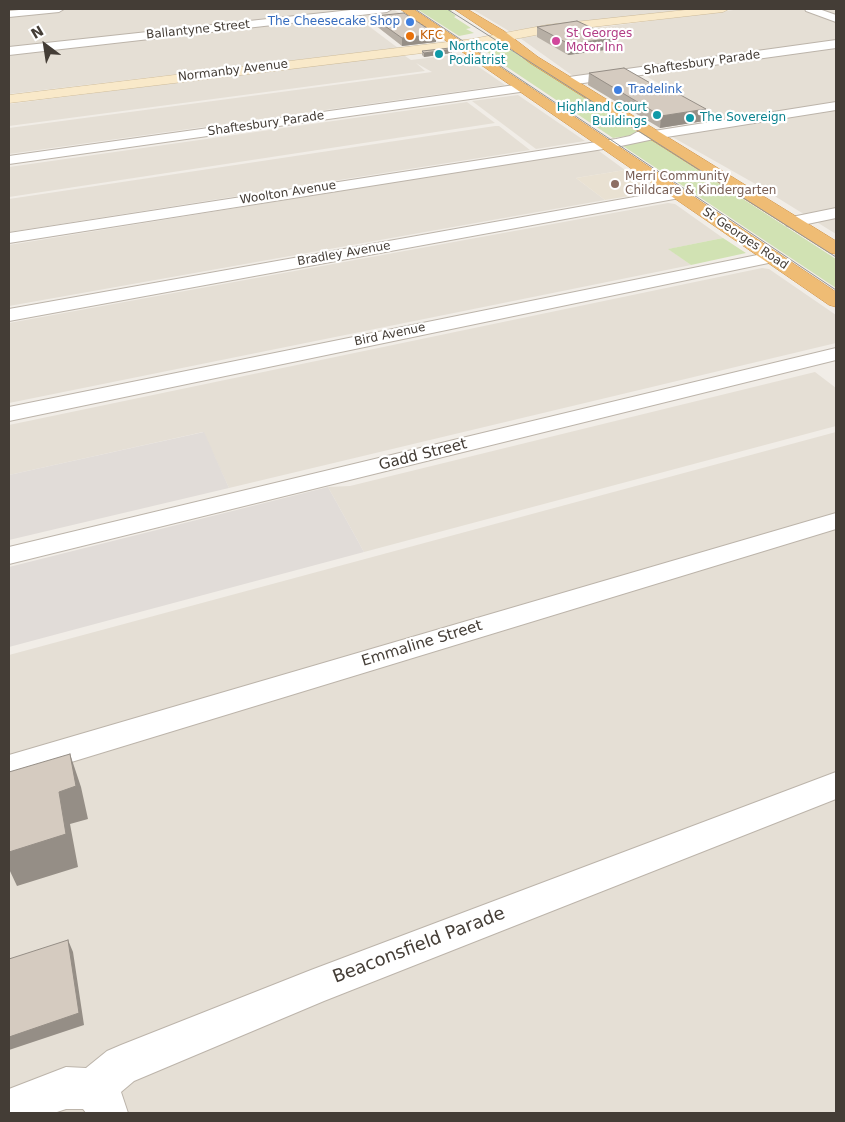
<!DOCTYPE html>
<html>
<head>
<meta charset="utf-8">
<style>
  body { margin:0 }
  #map { position:relative; width:845px; height:1122px; overflow:hidden; background:#f1ede7; font-family:"DejaVu Sans",sans-serif }
  canvas { display:block }
  .frame { position:absolute; inset:0; border:10px solid #443d36; pointer-events:none }
  .north { position:absolute; left:20px; top:20px; width:50px; height:50px; -webkit-text-stroke:4px #fff; paint-order:stroke; rotate:329deg; font-size:14px; font-weight:700; line-height:20px; text-align:center; color:#443d36 }
  .north::after { content:''; display:block; margin:auto; width:18px; height:22px; background:#443d36; clip-path:polygon(50% 0,100% 100%,50% 72%,0 100%) }
</style>
</head>
<body>
<div id="map">
<canvas width="845" height="1122"></canvas>
<div class="frame"></div>
<div class="north">N</div>
</div>
<script>
const ctx = document.querySelector('canvas').getContext('2d');
ctx.lineJoin = 'round';
function paint(path, color) { ctx.fillStyle = color; ctx.fill(path, 'evenodd'); }
const shape = rows => new Path2D(rows.map(r => 'M' + r).join(''));
function strokePath(path, color, width, dash) { ctx.strokeStyle = color; ctx.lineWidth = width; ctx.lineCap = dash ? 'butt' : 'round'; ctx.setLineDash(dash || []); ctx.stroke(path); }
function label(font, color, halo, rows, align = 'center') {
  ctx.font = font + ' "DejaVu Sans",sans-serif'; ctx.lineWidth = 4.5; ctx.setLineDash([]); ctx.textBaseline = 'middle'; ctx.strokeStyle = halo; ctx.fillStyle = color; for (const [text, x, y, turn = 0] of rows) {
    ctx.save(); ctx.translate(x, y); ctx.rotate((+turn || 0) * Math.PI / 180); ctx.textAlign = isNaN(turn) ? turn : align; if (halo) ctx.strokeText(text, 0, 0); ctx.fillText(text, 0, 0); ctx.restore();
  }
}
paint(shape([
  [9,9,393,9,409,19,366,24,398,48,9,94],
  [472,9,691,9,509,31],
  [741,9,836,9,836,234,752,182,660,130,724,119,642,74,583,83,520,38],
  [402,54,411,60,460,54,505,85,9,154,9,128,432,72,416,63,425,71,9,126,9,104],
  [518,95,585,141,536,149,472,101],
  [467,102,495,123,9,197,9,167],
  [495,126,499,126,530,150,9,232,9,199],
  [593,150,599,151,625,170,576,178,605,200,9,306,9,245],
  [668,203,675,204,723,238,669,249,691,265,9,403,9,323],
  [762,268,769,269,836,315,836,343,229,488,203,432,9,475,9,425],
  [815,372,836,388,836,426,364,552,328,487,350,486],
  [836,432,836,1113,9,1113,9,655]
]), '#e5dfd5');
paint(shape([
  [204,432,229,488,9,540,9,475],
  [328,487,364,552,9,647,9,567]
]), '#e1dcd8');
paint(shape([
  [625,170,655,190,654,192,605,200,576,178]
]), '#e9e1d2');
paint(shape([
  [417,9,452,9,451,12,456,16,454,17,471,28,466,29,474,33,459,36],
  [500,43,641,134,613,138,501,63,503,62,484,50,476,47],
  [650,139,836,259,836,288,620,144],
  [723,238,746,253,691,265,668,249]
]), '#d1e2b3');
const street = shape([
  [29,9,64,9,59,12,9,17,9,11,29,9],
  [360,9,392,9,387,12,9,55,9,47,360,9],
  [805,9,819,9,836,15,836,22,806,11,805,9],
  [836,40,836,48,569,85,563,81,569,77,836,40],
  [522,84,527,85,528,88,527,91,9,164,9,156,522,84],
  [836,102,836,110,654,139,616,147,9,243,9,233,616,139,630,136,637,132,654,131,836,102],
  [679,189,685,191,687,194,685,197,9,321,9,309,679,189],
  [836,208,836,218,793,227,787,226,785,222,787,218,836,208],
  [772,252,778,253,781,257,778,261,9,421,9,407,772,252],
  [836,348,836,360,9,564,9,547,836,348],
  [836,513,836,529,9,781,9,755,836,513],
  [836,772,836,799,324,1001,134,1081,121,1092,128,1113,86,1113,83,1109,66,1109,54,1113,9,1113,9,1089,66,1067,86,1068,107,1051,121,1045,311,970,836,772]
]);
const secondary = shape([
  [695,9,729,9,723,12,557,31,472,47,9,103,9,95,472,39,547,25,695,9]
]);
const highway = shape([
  [400,9,413,9,836,292,836,307,829,305,400,9],
  [454,9,467,9,504,31,538,57,836,241,836,254,830,253,530,63,496,37,454,9]
]);
strokePath(street, '#bcb4aa', 2);
strokePath(secondary, '#cdbb9a', 1);
strokePath(highway, '#cd9045', 1);
paint(street, '#fff');
paint(secondary, '#f9e9c9');
paint(highway, '#efbc74');
strokePath(shape([
  [415,9,836,290],
  [447,9,836,257]
]), '#959595', 1);
paint(shape([
  [375,16,436,34,436,42,402,46,375,25],
  [537,27,614,38,612,49,568,55,537,37],
  [422,51,452,53,424,57,422,55],
  [589,73,704,121,660,128,588,85]
]), '#b7afa5');
paint(shape([
  [436,34,436,42,402,46,402,38],
  [614,38,612,49,568,55,569,44],
  [452,49,452,53,424,57,424,53],
  [706,109,704,121,660,128,661,116],
  [70,754,81,787,88,819,70,824,78,867,17,886,9,869,9,852,59,792],
  [68,940,73,952,84,1025,9,1050,9,1037]
]), '#958e86');
const building = shape([
  [404,13,436,34,402,38,375,19,378,18,375,16,404,13],
  [577,21,614,38,569,44,537,27,577,21],
  [450,48,452,49,424,53,422,51,450,48],
  [624,68,659,88,663,87,675,92,706,109,661,116,589,73,624,68],
  [70,754,76,786,59,792,66,834,9,852,9,772,70,754],
  [68,940,79,1013,9,1037,9,959,68,940]
]);
paint(building, '#d5cbc0');
strokePath(building, '#958e86', 1);
for (const [x, y, r, color] of [
  [410,22,5,"#3f7fe0"],
  [410,36,5,"#e8710a"],
  [556,41,5,"#d1479c"],
  [439,54,5,"#0f9aa8"],
  [618,90,5,"#3f7fe0"],
  [657,115,5,"#0f9aa8"],
  [690,118,5,"#0f9aa8"],
  [615,184,5,"#8d6e63"]
]) { const dot = new Path2D(); dot.arc(x, y, r, 0, 2 * Math.PI); ctx.fillStyle = color; ctx.fill(dot); strokePath(dot, '#fff', 2); }
label('12px', '#366cbe', '#fff', [
  ["The Cheesecake Shop",400,22],
  ["Tradelink",628,90,"left"]
], 'right');
label('12px', '#443d36', '#fff', [
  ["Ballantyne Street",198,30,-6],
  ["Shaftesbury Parade",702,63,-8],
  ["Normanby Avenue",233,71,-7],
  ["Shaftesbury Parade",266,124,-8],
  ["Woolton Avenue",288,193,-9],
  ["St Georges Road",745,239,34],
  ["Bradley Avenue",344,254,-10],
  ["Bird Avenue",390,335,-12]
]);
label('12px', '#b23c85', '#fff', [
  ["St Georges",566,34],
  ["Motor Inn",566,48]
], 'left');
label('12px', '#c56008', '#fff', [
  ["KFC",420,36]
], 'left');
label('12px', '#0d838f', '#fff', [
  ["Northcote",449,47],
  ["Podiatrist",449,61],
  ["Highland Court",647,108,"right"],
  ["Buildings",647,122,"right"],
  ["The Sovereign",700,118]
], 'left');
label('12px', '#785e54', '#fff', [
  ["Merri Community",625,177],
  ["Childcare & Kindergarten",625,191]
], 'left');
label('15px', '#443d36', '#fff', [
  ["Gadd Street",423,455,-14],
  ["Emmaline Street",422,644,-17]
]);
label('18px', '#443d36', '#fff', [
  ["Beaconsfield Parade",419,946,-21]
]);
</script>
</body>
</html>
